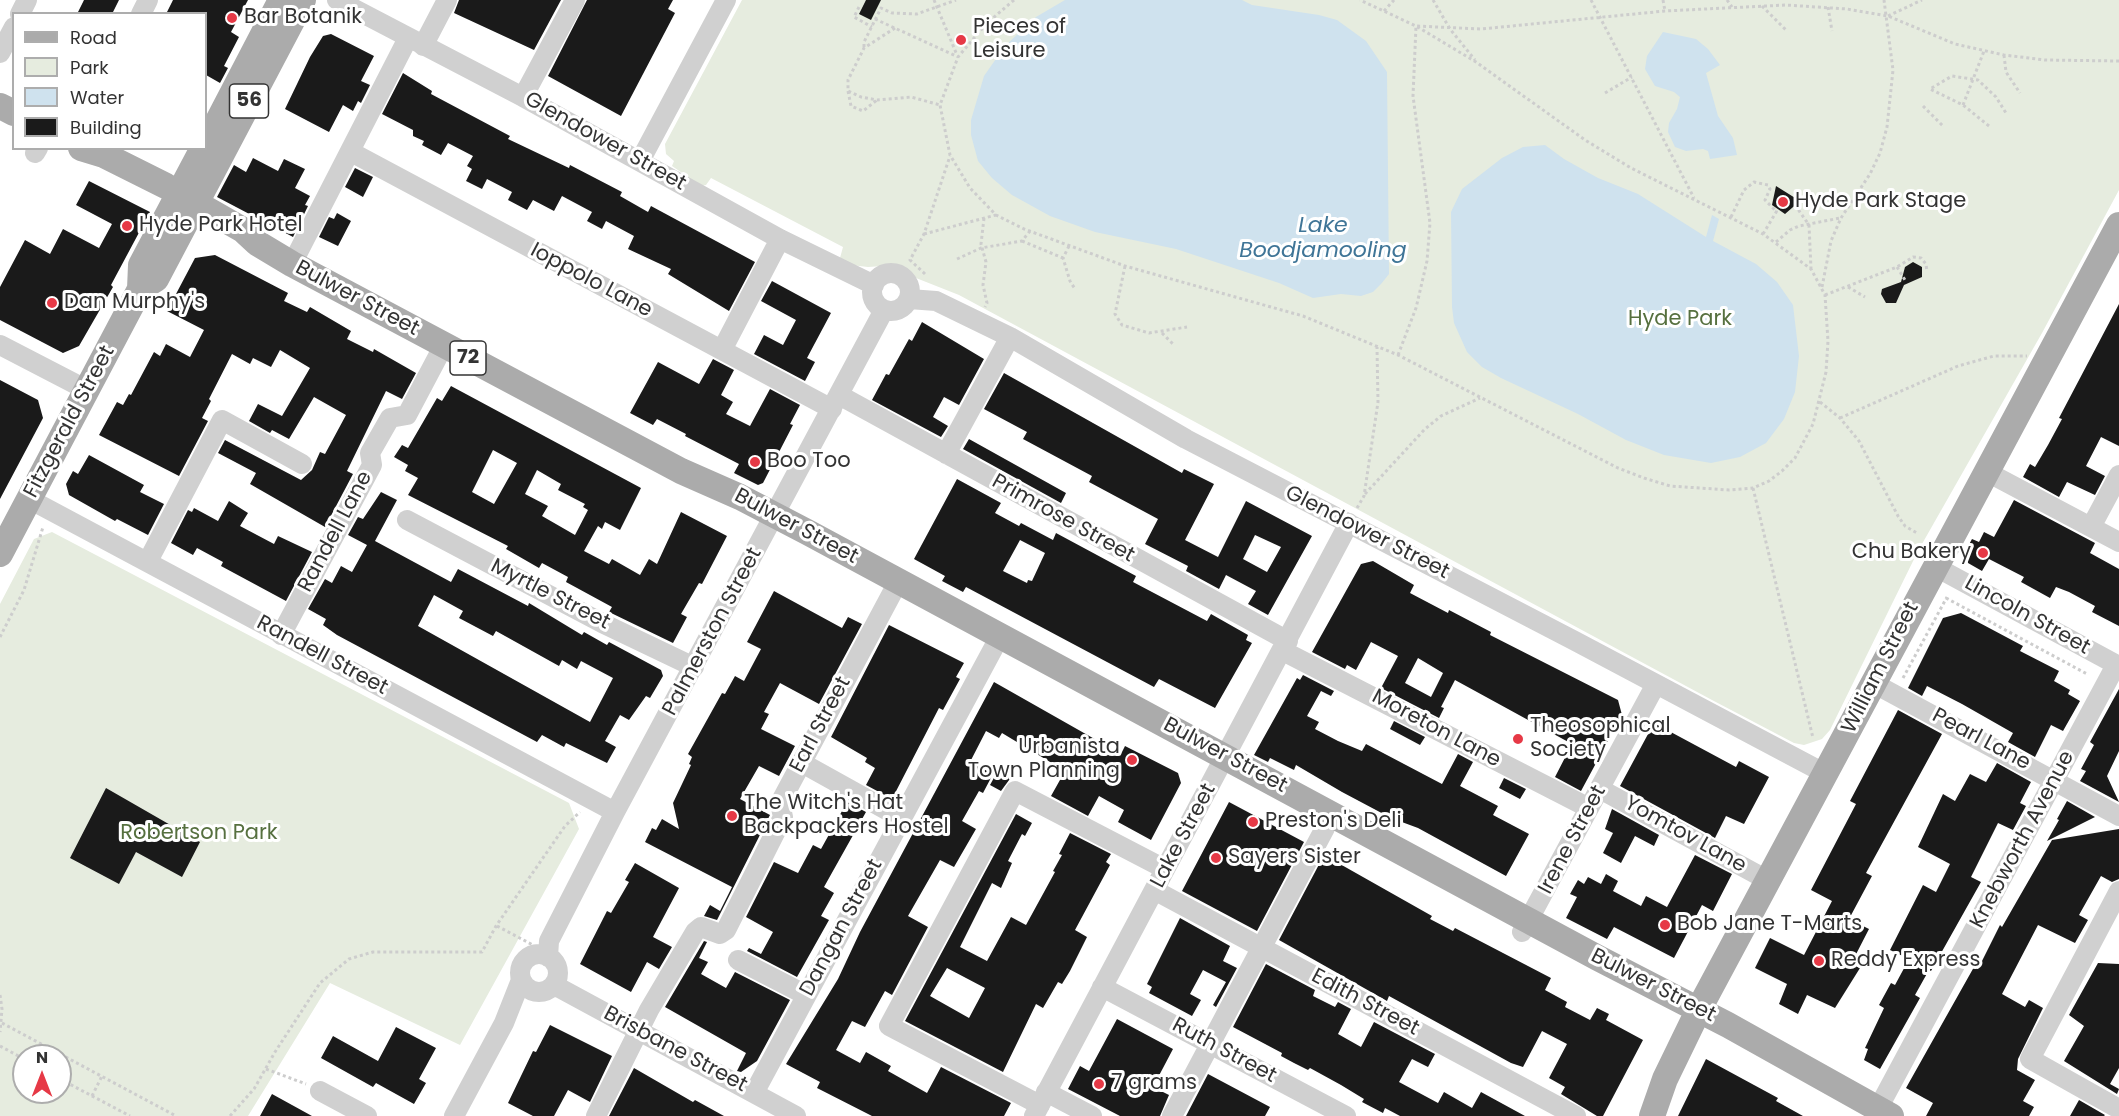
<!DOCTYPE html>
<html>
<head>
<meta charset="utf-8">
<style>
  body { margin:0 }
  #map { position:relative; width:2119px; height:1116px; overflow:hidden; background:#fff; font-family:Poppins,sans-serif }
  canvas { display:block }
  .legend { position:absolute; left:12px; top:12px; width:195px; height:138px; box-sizing:border-box; background:#fff; border:2px solid #adadad; margin:0; padding:8px 10px; list-style:none; font-size:18px; color:#333 }
  .legend li { display:flex; align-items:center; gap:12px; height:30px }
  .legend b { width:30px; border:2px solid #adadad }
  .north { position:absolute; left:12px; top:1044px; width:60px; height:60px; box-sizing:border-box; background:#fff; border:2px solid #adadad; border-radius:50%; rotate:0deg; font-size:16px; font-weight:700; line-height:24px; text-align:center; color:#333 }
  .north::after { content:''; display:block; margin:auto; width:21px; height:27px; background:#e63946; clip-path:polygon(50% 0,100% 100%,50% 72%,0 100%) }
</style>
</head>
<body>
<div id="map">
<canvas width="2119" height="1116"></canvas>
<ul class="legend">
<li><b style="height:8px;background:#ababab"></b>Road</li>
<li><b style="height:16px;background:#e6ecdf"></b>Park</li>
<li><b style="height:16px;background:#cfe2ee"></b>Water</li>
<li><b style="height:16px;background:#1a1a1a"></b>Building</li>
</ul>
<div class="north">N</div>
</div>
<script>
const ctx = document.querySelector('canvas').getContext('2d');
ctx.lineJoin = 'round';
function paint(path, color) { ctx.fillStyle = color; ctx.fill(path, 'evenodd'); }
const shape = rows => new Path2D(rows.map(r => 'M' + r).join(''));
function strokePath(path, color, width, dash) { ctx.strokeStyle = color; ctx.lineWidth = width; ctx.lineCap = dash ? 'butt' : 'round'; ctx.setLineDash(dash || []); ctx.stroke(path); }
function label(font, color, halo, rows, align = 'center') {
  ctx.font = font + ' Poppins,sans-serif'; ctx.lineWidth = 6; ctx.setLineDash([]); ctx.textBaseline = 'middle'; ctx.strokeStyle = halo; ctx.fillStyle = color; for (const [text, x, y, turn = 0] of rows) {
    ctx.save(); ctx.translate(x, y); ctx.rotate((+turn || 0) * Math.PI / 180); ctx.textAlign = isNaN(turn) ? turn : align; if (halo) ctx.strokeText(text, 0, 0); ctx.fillText(text, 0, 0); ctx.restore();
  }
}
paint(shape([
  [742,0,2119,0,2119,190,2042,333,1918,551,1830,730,1822,739,1804,745,1794,743,1712,700,959,295,916,278,898,265,868,267,842,264,840,258,843,247,711,178,706,185,701,186,672,166,674,161,666,154,665,144],
  [52,532,569,803,579,829,460,1045,330,983,248,1116,0,1116,0,604,34,539],
  [24,1056,60,1056,60,1092,24,1092]
]), '#e6ecdf');
paint(shape([
  [1065,0,1242,0,1252,5,1319,15,1337,20,1366,41,1387,72,1389,274,1381,284,1373,292,1361,296,1341,294,1313,298,1279,283,1176,249,1095,232,1050,216,1012,195,992,178,978,161,971,135,971,120,984,76,1005,46,1036,17],
  [1663,32,1696,39,1708,49,1720,65,1706,73,1718,116,1733,138,1737,155,1710,159,1708,151,1703,149,1686,151,1675,147,1668,132,1669,123,1677,109,1680,97,1674,92,1655,86,1645,69,1647,56],
  [1545,145,1564,159,1598,178,1638,194,1706,237,1712,215,1719,219,1713,241,1756,264,1777,282,1793,305,1799,356,1795,392,1784,419,1766,443,1740,457,1711,463,1664,455,1626,440,1578,414,1501,378,1482,367,1467,352,1454,323,1452,307,1451,212,1462,189,1502,158,1523,147]
]), '#cfe2ee');
paint(shape([
  [84,0,119,0,112,14,77,14],
  [173,0,248,0,231,32,239,37,224,66,228,68,220,83,206,75,206,14,166,14],
  [459,0,561,0,534,50,454,13],
  [587,0,673,0,668,9,675,13,621,116,548,76],
  [866,0,881,0,871,20,859,14],
  [331,34,374,56,361,81,370,85,361,103,358,101,353,111,343,105,329,132,285,109,310,57,323,36],
  [403,73,432,91,431,94,510,136,508,139,569,168,570,165,622,192,620,196,648,212,651,206,755,262,729,311,668,274,671,269,628,249,634,236,606,221,602,229,587,221,592,212,562,196,554,211,533,200,527,210,508,200,512,192,487,179,482,189,466,181,472,169,467,166,473,156,448,143,441,155,422,145,424,141,413,136,413,130,382,114],
  [253,158,278,171,284,159,305,169,295,188,310,196,305,205,308,206,293,237,217,197,234,165,246,172],
  [355,168,373,177,363,197,345,187],
  [89,181,150,212,111,285,113,287,79,346,63,353,0,320,0,287,25,240,50,254,63,229,99,248,112,224,76,205],
  [1776,186,1800,201,1785,214,1772,205],
  [337,213,351,221,338,246,319,237,329,217,334,219],
  [215,255,288,293,284,301,307,312,310,307,351,331,347,339,373,352,374,349,416,373,402,399,386,391,347,471,353,474,325,527,250,484,256,473,218,453,225,440,301,480,312,470,320,452,325,454,346,415,314,397,289,439,272,430,270,433,249,421,258,404,282,416,310,368,280,350,271,367,253,358,250,364,232,354,209,399,211,401,202,418,208,421,179,476,99,435,117,402,123,405,129,394,131,395,154,352,160,356,166,344,190,357,204,330,167,311,195,258],
  [1913,262,1922,267,1922,277,1904,285,1896,303,1886,303,1881,294,1882,289,1901,282,1905,267],
  [772,281,831,313,807,358,815,362,805,381,754,354,764,335,783,345,796,320,761,301],
  [2119,304,2119,446,2101,437,2086,466,2105,476,2095,495,2067,482,2059,497,2023,477,2030,464,2035,467,2048,445,2062,419,2059,418],
  [922,322,984,359,959,405,944,397,933,417,948,426,941,437,872,400,886,374,889,375,909,339,912,341],
  [713,359,734,370,721,395,733,402,726,414,750,426,770,389,800,405,790,424,793,425,763,483,758,485,734,473,739,464,685,436,686,434,657,419,653,425,630,413,658,362,699,384],
  [1004,373,1182,473,1184,469,1214,484,1185,540,1218,557,1246,501,1312,536,1268,615,1248,604,1256,591,1226,575,1219,589,1186,571,1188,566,1145,544,1158,519,1089,482,1092,476,1023,439,1027,432,984,409],
  [1255,535,1281,547,1267,572,1243,559],
  [0,380,38,400,43,418,0,499],
  [451,386,641,488,620,530,605,522,602,529,598,526,584,551,609,564,612,559,640,575,649,559,657,564,681,512,727,536,702,584,699,583,681,614,687,617,673,643,609,612,612,607,566,582,568,577,542,563,539,568,506,549,508,546,408,495,418,478,405,471,408,465,394,457,402,445,408,448,437,398,442,401],
  [493,450,517,463,494,504,472,492],
  [537,470,561,484,558,490,585,504,583,507,588,510,575,535,542,516,548,506,525,494],
  [969,439,1066,493,1061,503,963,449],
  [89,455,144,485,140,492,164,504,148,535,117,519,115,521,69,495,66,484,73,471,78,474],
  [957,479,1001,503,995,513,1019,526,1021,523,1053,540,1056,533,1136,576,1133,582,1207,621,1211,614,1248,635,1246,640,1252,643,1215,708,1159,679,1154,687,966,587,963,592,942,581,945,576,914,559],
  [1020,540,1045,553,1032,581,1028,580,1027,583,1003,571],
  [381,492,397,500,375,541,451,582,458,569,528,606,529,603,582,635,584,632,607,645,609,642,661,670,663,676,650,698,646,696,629,720,620,715,605,741,616,747,607,763,566,743,564,747,542,735,537,742,337,635,323,625,326,619,308,609,325,579,332,583,341,566,352,572,367,545,348,535,358,517,363,519],
  [434,595,463,611,459,618,493,636,496,631,559,666,562,660,577,669,581,661,613,678,590,722,418,626],
  [2014,500,2095,543,2090,553,2119,569,2119,626,2092,612,2095,606,2069,592,2056,587,2050,598,2021,582,2024,577,1989,559,1982,571,1968,563,1965,552,1972,539,1979,542,1984,532,1994,537],
  [229,501,248,513,240,526,274,544,278,536,312,552,286,601,221,566,223,562,197,548,193,555,171,543,188,510,192,512,194,508,218,521],
  [1373,561,1414,585,1410,593,1448,613,1449,610,1491,632,1490,635,1618,700,1622,715,1581,791,1555,777,1572,744,1455,680,1441,707,1444,708,1439,718,1381,688,1398,656,1371,642,1356,670,1347,665,1345,669,1312,652,1361,564],
  [1418,658,1443,673,1431,697,1405,683],
  [774,591,842,628,848,617,862,624,819,704,780,683,764,712,769,714,761,729,795,746,779,776,759,766,740,799,770,815,717,920,704,916,710,905,720,911,732,887,645,842,652,828,656,830,662,819,679,829,673,803,691,765,689,764,692,757,688,754,722,693,725,694,735,676,744,681,761,649,747,642],
  [1961,613,2023,646,2020,651,2059,671,2054,681,2070,690,2068,694,2080,701,2063,731,2051,725,2035,757,2008,742,2013,733,1962,704,1927,686,1922,696,1908,688,1943,618],
  [889,625,964,663,956,677,960,679,943,710,939,708,892,799,866,785,875,768,865,762,867,758,831,737],
  [1303,675,1334,691,1331,696,1321,691,1307,716,1319,722,1315,729,1338,741,1362,751,1366,744,1442,784,1458,754,1473,762,1460,786,1498,806,1493,815,1529,834,1506,876,1418,828,1391,818,1342,792,1296,765,1294,770,1270,758,1268,762,1254,755,1297,678,1300,680],
  [994,682,1121,754,1125,746,1178,773,1181,783,1151,840,1118,822,1124,810,1099,796,1088,816,1051,796,1065,771,1002,733,999,738,986,731,970,762,993,774,983,793,979,791,962,821,976,829,954,867,940,860,908,916,928,927,892,995,885,991,865,1027,852,1021,836,1050,860,1063,866,1052,891,1066,888,1071,927,1093,941,1067,1011,1103,1004,1116,872,1116,817,1088,820,1082,786,1064,838,979,860,932],
  [2119,689,2119,751,2107,776,2119,802,2080,781,2086,771,2081,769,2094,745,2090,742],
  [1898,710,1942,734,1866,873,1872,876,1849,919,1869,929,1851,964,1860,968,1835,1008,1807,995,1798,1014,1779,1004,1787,984,1755,968,1770,938,1804,955,1832,901,1811,890,1856,804,1850,801],
  [1394,721,1425,737,1420,745,1390,729],
  [1654,723,1736,767,1739,761,1769,777,1744,824,1726,816,1715,838,1620,786],
  [1997,763,2031,782,2020,803,2026,806,2013,830,1998,823,1971,877,1981,882,1931,971,1929,970,1915,995,1920,998,1880,1069,1864,1060,1868,1049,1865,1048,1884,1008,1879,1005,1891,983,1895,985,1909,959,1890,950,1923,885,1936,892,1950,864,1918,847,1943,794,1955,801,1970,774,1986,782],
  [1001,765,1015,772,1001,791,990,785],
  [1504,778,1526,789,1520,799,1499,788],
  [106,788,200,842,182,877,136,852,119,884,70,858],
  [2067,801,2095,817,2047,841,2059,820,2057,819],
  [847,802,866,812,824,887,834,893,821,916,829,920,797,977,747,951,749,948,761,954,773,932,746,917,774,862,798,873,813,845,821,849],
  [1229,802,1304,842,1257,931,1182,891],
  [1612,809,1659,835,1654,846,1635,836,1621,863,1603,853,1613,833,1605,829],
  [1016,814,1032,823,1025,836,1022,834,1008,861,1012,863,1001,888,992,883,960,947,987,961,1011,917,1026,925,1055,872,1053,871,1062,855,1059,854,1070,833,1111,854,1106,862,1110,865,1075,930,1087,937,1070,971,1062,984,1058,982,1043,1008,1036,1004,1003,1072,905,1021],
  [947,968,985,988,969,1018,930,996],
  [2119,829,2119,879,2112,882,2101,876,2079,915,2088,920,2075,943,2038,925,2002,994,2025,1007,2029,1000,2043,1008,2018,1059,2017,1070,2035,1080,2023,1101,2034,1107,2029,1116,1926,1116,1933,1103,1906,1088,1974,967,1978,969,2000,925,2002,927,2052,840],
  [1324,855,1432,916,1430,919,1453,931,1455,928,1551,978,1545,990,1567,1002,1565,1007,1590,1020,1597,1008,1609,1014,1606,1020,1643,1040,1603,1116,1597,1116,1561,1094,1565,1087,1549,1078,1567,1044,1542,1031,1523,1067,1511,1063,1389,996,1387,1001,1279,940],
  [1695,855,1732,874,1713,911,1702,905,1674,958,1614,927,1607,939,1566,918,1577,897,1570,894,1578,880,1584,884,1588,877,1601,884,1606,874,1618,881,1613,891,1641,906,1646,896,1667,907],
  [635,863,679,888,653,937,672,947,659,969,647,962,631,992,580,964,607,911,611,913,629,882,625,880],
  [1180,918,1230,946,1223,961,1237,968,1216,1007,1213,1005,1226,982,1203,970,1190,994,1201,1000,1192,1016,1149,993,1152,987,1147,984],
  [704,941,707,942,699,958,708,962,701,974,726,988,735,972,790,1000,757,1061,741,1072,737,1071,746,1053,665,1007],
  [2098,963,2119,964,2119,1068,2110,1084,2119,1089,2117,1094,2064,1061,2084,1026,2069,1015],
  [1266,964,1315,990,1313,996,1335,1007,1338,1002,1351,1009,1338,1034,1361,1047,1374,1022,1435,1054,1428,1067,1412,1059,1399,1082,1438,1103,1444,1092,1472,1108,1481,1092,1525,1116,1400,1116,1385,1108,1383,1113,1362,1102,1364,1099,1341,1085,1310,1068,1308,1070,1294,1063,1281,1056,1282,1053,1233,1027],
  [1117,1019,1173,1049,1153,1087,1169,1095,1160,1116,1120,1116,1068,1089,1080,1066,1089,1071],
  [550,1025,612,1056,590,1102,568,1090,554,1116,533,1116,508,1103,533,1051,536,1052],
  [396,1027,436,1048,419,1079,426,1083,414,1104,376,1083,373,1087,321,1058,333,1036,378,1061],
  [1706,1059,1778,1098,1776,1101,1803,1116,1678,1116],
  [634,1068,693,1102,695,1100,724,1116,609,1116],
  [1208,1074,1270,1107,1265,1116,1186,1116],
  [272,1094,312,1116,260,1116],
  [2079,1100,2105,1115,2104,1116,2070,1116]
]), '#1a1a1a');
strokePath(shape([
  [934,0,957,55],
  [1014,0,986,24,958,57,940,105,950,155,970,188,996,215,1024,229,1125,266,1303,316,1398,355,1618,468,1644,478,1670,486,1729,490,1753,488,1769,481,1782,471,1795,458,1813,424,1826,372,1828,341,1825,295,1811,269,1763,234,1631,168,1585,140,1476,62,1416,26,1360,0],
  [1433,0,1450,29,1475,60],
  [1591,0,1694,198],
  [1663,0,1665,11],
  [1727,0,1732,7],
  [1762,6,1787,31],
  [859,7,854,17,872,27],
  [1828,7,1832,31],
  [1384,11,1394,0],
  [1888,16,1922,0],
  [875,19,958,57],
  [895,28,864,48,848,80,848,91,861,97,877,100,911,97,940,105],
  [864,47,864,42,881,8,892,13,917,14,956,0],
  [2004,55,2006,72,2020,93],
  [848,91,851,106,863,111,877,100],
  [1605,93,1632,77],
  [1963,105,1984,51],
  [1923,106,1944,127],
  [1989,126,1963,105,1930,89,1952,76,1978,80,1996,97,2006,113],
  [1795,205,1809,225,1811,269],
  [1731,217,1744,190,1754,182,1768,185,1770,189,1765,200,1777,212],
  [984,218,981,244,986,262,983,285,987,303,985,307],
  [924,234,996,215],
  [1763,234,1778,209],
  [1022,241,1063,258],
  [1776,242,1790,230,1799,226,1840,218],
  [1069,246,1063,258,1070,281,1075,289],
  [957,259,981,248,1022,241,1030,231],
  [1125,266,1115,314,1122,325,1149,333,1187,327],
  [1897,267,1905,280],
  [925,274,910,260,924,234,950,156],
  [1822,287,1831,241,1841,218,1870,174,1880,153,1887,127,1893,70,1884,0],
  [1848,287,1865,297],
  [1825,295,1897,267,1913,257,1921,258,1926,264,1927,272],
  [1162,333,1174,345],
  [1398,355,1416,308,1427,261,1430,223,1413,96,1416,26,1481,29,1665,11,1786,5,1847,9,1888,16,1955,44,2004,55,2045,60,2119,61],
  [1820,402,1840,418,1859,441,1898,516,1905,526,1917,533],
  [1840,418,1958,366,1994,356,2027,356],
  [1753,488,1813,738],
  [1365,494,1425,429,1441,416,1480,398],
  [1357,508,1364,496,1378,402,1377,347],
  [1946,598,2087,674],
  [0,637,24,590,43,527],
  [1903,678,1947,597],
  [497,926,533,945],
  [0,995,2,1009,0,1032],
  [2,1023,176,1116],
  [0,1046,24,1059],
  [266,1069,306,1084],
  [60,1079,130,1116],
  [92,1096,102,1076],
  [230,1116,254,1089,275,1052,320,983,349,959,373,952,482,952,496,926,565,826,580,812]
]), '#cdcdcd', 3, [3, 3]);
strokePath(shape([
  [337,0,523,97,780,239,874,285],
  [20,14,27,0],
  [141,14,148,0],
  [423,46,447,0],
  [0,53,14,27],
  [523,97,575,0],
  [351,152,832,409],
  [35,153,38,148],
  [640,161,726,0],
  [292,264,408,38],
  '872 292a19 19 0 1 1 38 0a19 19 0 1 1-38 0Z',
  [909,299,936,301,1010,337,1186,439,1575,641,1826,774],
  [0,345,87,390],
  [722,350,780,239],
  [839,395,1288,641],
  [946,454,1010,337],
  [1987,472,2119,542],
  [29,499,615,812],
  [407,520,602,623,694,667],
  [2091,527,2119,475],
  [148,561,222,420,302,464],
  [1934,566,2119,666],
  [281,635,372,465,370,453,390,418,407,415,444,345],
  [1283,651,1589,808],
  [1873,683,2119,816],
  [802,763,901,818],
  [1600,789,1769,881],
  [1154,890,1576,1116],
  [2119,891,2030,1059,2119,1109],
  [1522,932,1656,684],
  '520 973a19 19 0 1 1 38 0a19 19 0 1 1-38 0Z',
  [548,957,549,941,615,812,884,310],
  [738,960,806,995],
  [554,985,796,1116],
  [1102,987,1346,1116],
  [320,1091,367,1116],
  [1046,1092,1092,1116],
  [754,1093,1000,636],
  [1040,1105,889,1026,1015,791,1165,869],
  [454,1116,504,1023,521,980],
  [596,1116,649,1010,695,932,701,927,720,934,726,930,783,817,780,803,898,582],
  [1034,1116,1349,523],
  [1172,1116,1325,828],
  [1874,1116,2116,665]
]), '#d0d0d0', 20);
strokePath(shape([
  [0,106,14,113],
  [206,144,281,0],
  [81,148,104,155,166,186,243,230,257,243,292,264,681,471,740,497,809,533,1598,958,1728,1025,1891,1116],
  [140,289,156,279,303,0],
  [0,554,140,289,141,265,203,148],
  [1652,1116,1665,1079,1699,1009,2119,225]
]), '#ababab', 26);
for (const [x, y, r, color] of [
  [232,18,6,"#e63946"],
  [961,40,6,"#e63946"],
  [1783,202,6,"#e63946"],
  [127,226,6,"#e63946"],
  [52,303,6,"#e63946"],
  [755,462,6,"#e63946"],
  [1983,553,6,"#e63946"],
  [1518,739,6,"#e63946"],
  [1132,760,6,"#e63946"],
  [732,816,6,"#e63946"],
  [1253,822,6,"#e63946"],
  [1216,858,6,"#e63946"],
  [1665,925,6,"#e63946"],
  [1819,961,6,"#e63946"],
  [1099,1084,6,"#e63946"]
]) { const dot = new Path2D(); dot.arc(x, y, r, 0, 2 * Math.PI); ctx.fillStyle = color; ctx.fill(dot); strokePath(dot, '#fff', 2); }
for (const [x, y, w] of [
  [249,101,39],
  [468,358,36]
]) { const box = new Path2D(); box.roundRect(x - w / 2, y - 17, w, 34, 4.5); ctx.fillStyle = '#fff'; ctx.fill(box); strokePath(box, '#333', 1.5); }
label('bold 20px', '#333', null, [
  ["56",249,101],
  ["72",468,358]
]);
label('21px', '#333', '#fff', [
  ["Bar Botanik",244,18],
  ["Pieces of",973,28],
  ["Leisure",973,52],
  ["Hyde Park Stage",1795,202],
  ["Hyde Park Hotel",139,226],
  ["Dan Murphy's",64,303],
  ["Boo Too",767,462],
  ["Chu Bakery",1971,553,"right"],
  ["Theosophical",1530,727],
  ["Society",1530,751],
  ["Urbanista",1120,748,"right"],
  ["Town Planning",1120,772,"right"],
  ["The Witch's Hat",744,804],
  ["Backpackers Hostel",744,828],
  ["Preston's Deli",1265,822],
  ["Sayers Sister",1228,858],
  ["Bob Jane T-Marts",1677,925],
  ["Reddy Express",1831,961],
  ["7 grams",1111,1084]
], 'left');
label('21px', '#333', '#fff', [
  ["Glendower Street",605,142,29],
  ["Ioppolo Lane",591,281,28],
  ["Bulwer Street",357,299,28],
  ["Fitzgerald Street",70,422,-62],
  ["Primrose Street",1063,519,29],
  ["Bulwer Street",796,527,28],
  ["Randell Lane",336,532,-62],
  ["Glendower Street",1367,533,27],
  ["Myrtle Street",550,595,27],
  ["Lincoln Street",2027,616,29],
  ["Palmerston Street",713,632,-62],
  ["Randell Street",322,656,28],
  ["William Street",1881,668,-63],
  ["Earl Street",821,725,-62],
  ["Moreton Lane",1436,729,28],
  ["Pearl Lane",1981,740,28],
  ["Bulwer Street",1225,756,28],
  ["Yomtov Lane",1685,835,29],
  ["Lake Street",1184,836,-62],
  ["Irene Street",1573,840,-62],
  ["Knebworth Avenue",2023,840,-62],
  ["Dangan Street",842,928,-62],
  ["Bulwer Street",1653,986,27],
  ["Edith Street",1365,1003,28],
  ["Brisbane Street",675,1050,28],
  ["Ruth Street",1224,1051,28]
]);
label('21px', '#56703f', '#fff', [
  ["Hyde Park",1680,320],
  ["Robertson Park",199,834]
]);
label('italic 22px', '#3f7597', '#fff', [
  ["Lake",1323,226],
  ["Boodjamooling",1323,251]
]);
</script>
</body>
</html>
